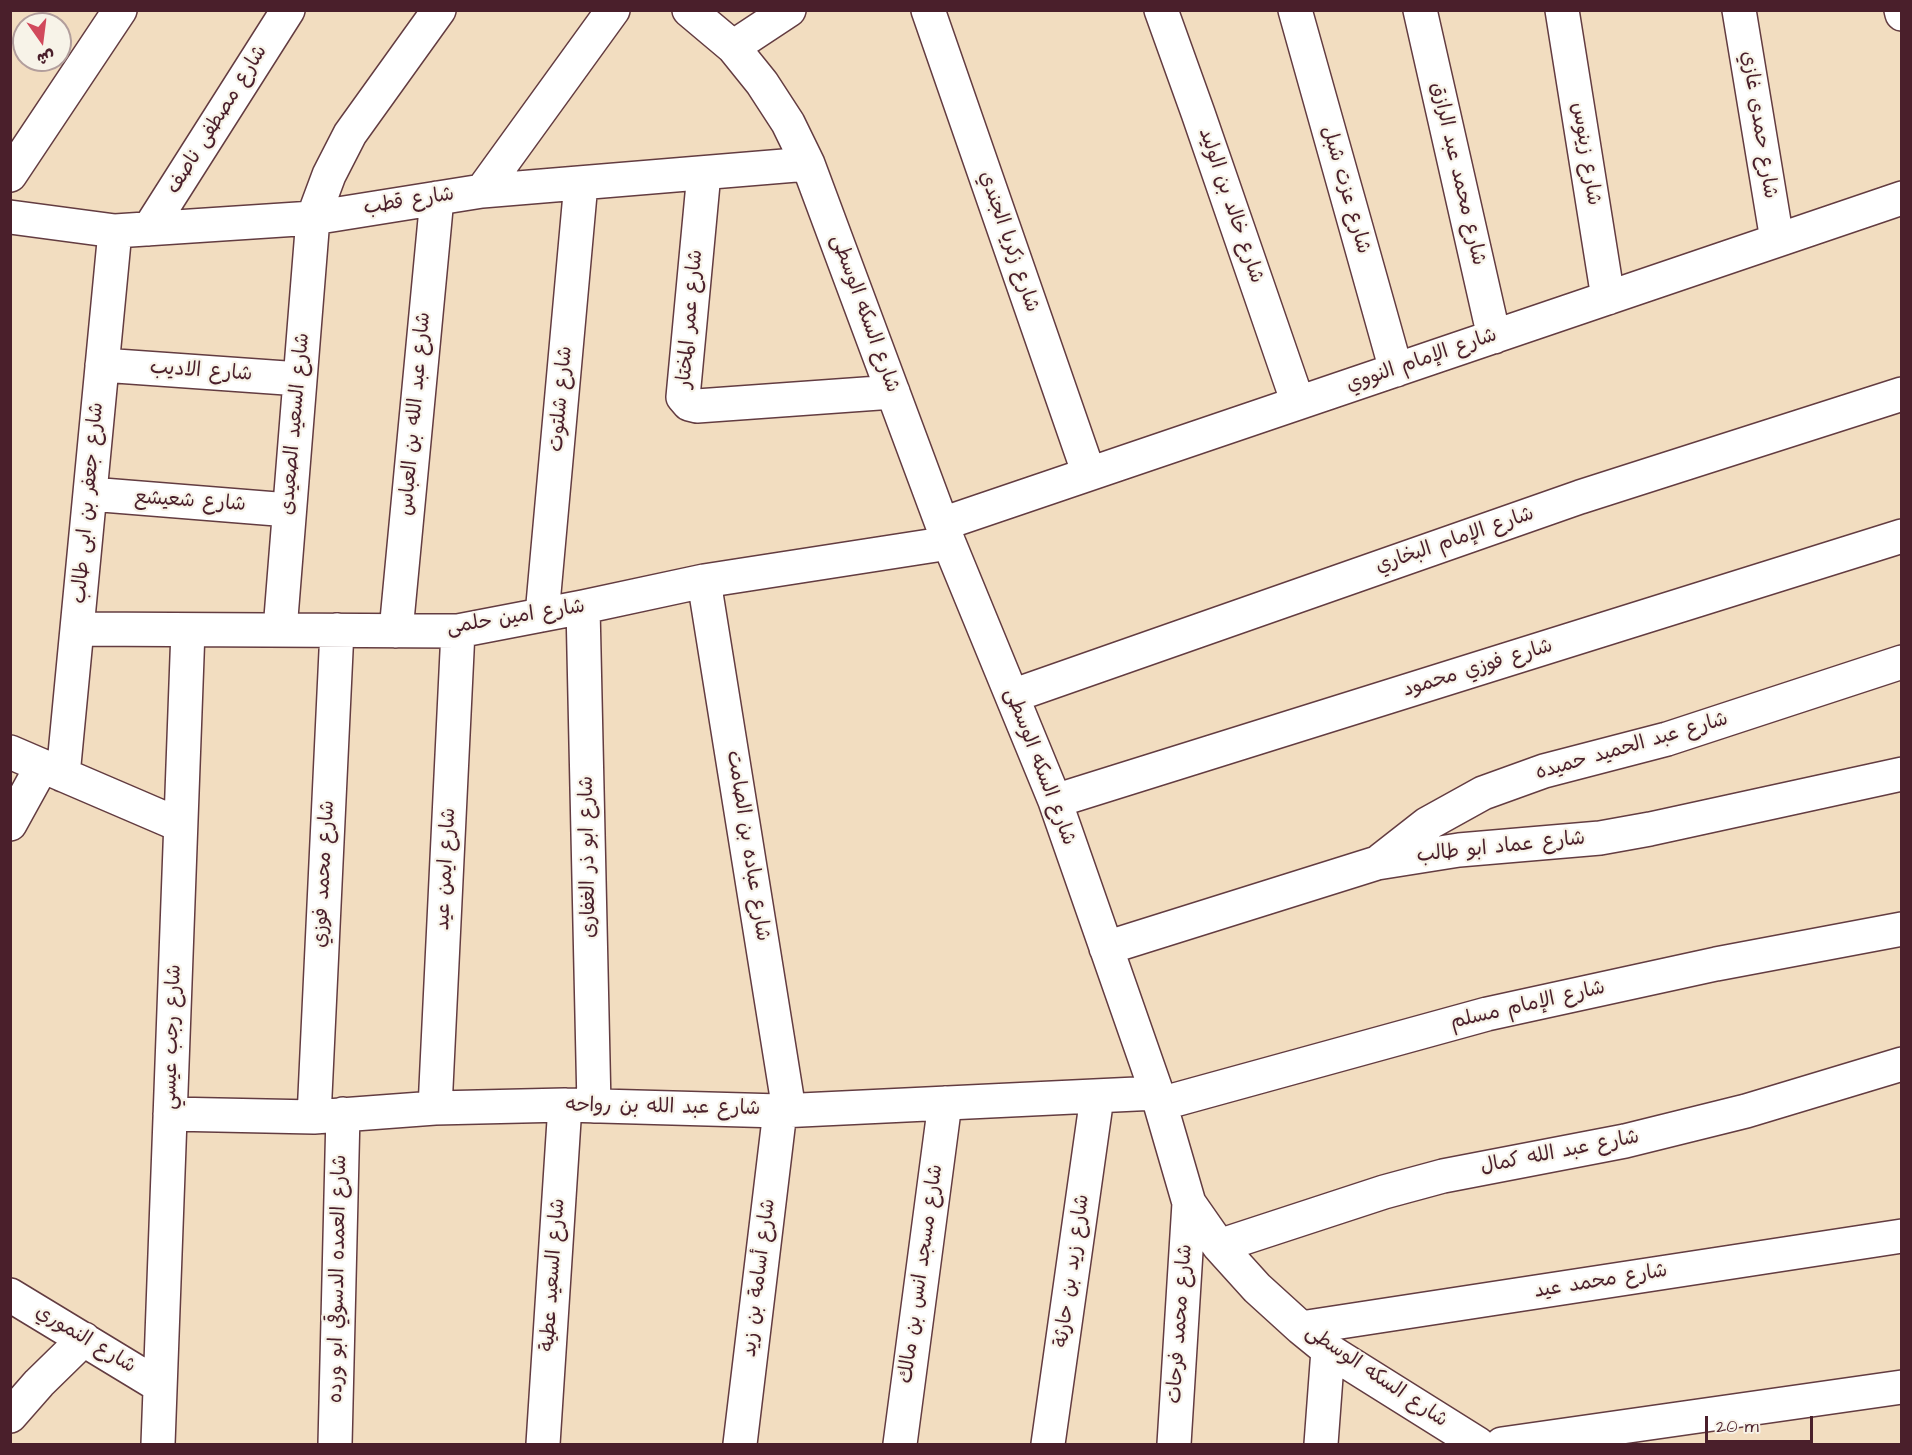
<!DOCTYPE html>
<html>
<head>
<meta charset="utf-8">
<style>
  body { margin:0 }
  #map { position:relative; width:1912px; height:1455px; overflow:hidden; background:#f2ddc0; font-family:"Architects Daughter","Playpen Sans Arabic",sans-serif }
  canvas { display:block }
  .frame { position:absolute; inset:0; border:12px solid #4a1f2b; pointer-events:none }
  .north { position:absolute; left:12px; top:12px; width:60px; height:60px; box-sizing:border-box; background:#f7f3e8; border:2px solid #b29e9c; border-radius:50%; rotate:166deg; font-size:16px; font-weight:700; line-height:24px; text-align:center; color:#4a1f2b }
  .north::after { content:''; display:block; margin:auto; width:21px; height:27px; background:#d1495b; clip-path:polygon(50% 0,100% 100%,50% 72%,0 100%) }
  .scale { position:absolute; left:1705px; top:1416px; width:108px; height:27px; box-sizing:border-box; border:3px solid #4a1f2b; border-top:0; padding-left:8px; font-size:18px; line-height:21px; white-space:nowrap; color:#4a1f2b; -webkit-text-stroke:4px #f7f3e8; paint-order:stroke }
</style>
</head>
<body>
<div id="map">
<canvas width="1912" height="1455"></canvas>
<div class="frame"></div>
<div class="north">ش</div>
<div class="scale">20 m</div>
</div>
<script>
const ctx = document.querySelector('canvas').getContext('2d');
ctx.lineJoin = 'round';
const shape = rows => new Path2D(rows.map(r => 'M' + r).join(''));
function strokePath(path, color, width, dash) { ctx.strokeStyle = color; ctx.lineWidth = width; ctx.lineCap = dash ? 'butt' : 'round'; ctx.setLineDash(dash || []); ctx.stroke(path); }
function label(font, color, halo, rows, align = 'center') {
  ctx.font = font + ' "Architects Daughter","Playpen Sans Arabic",sans-serif'; ctx.lineWidth = 4.5; ctx.setLineDash([]); ctx.textBaseline = 'middle'; ctx.strokeStyle = halo; ctx.fillStyle = color; for (const [text, x, y, turn = 0] of rows) {
    ctx.save(); ctx.translate(x, y); ctx.rotate((+turn || 0) * Math.PI / 180); ctx.textAlign = isNaN(turn) ? turn : align; if (halo) ctx.strokeText(text, 0, 0); ctx.fillText(text, 0, 0); ctx.restore();
  }
}
const minor = shape([
  [689,10,733,47,762,83,788,123,808,164,949,543,1055,801,1157,1093,1189,1203,1219,1246,1257,1288,1301,1328,1328,1350,1478,1444],
  [928,10,1089,474],
  [1161,10,1198,113,1298,403],
  [1295,10,1396,370],
  [1420,10,1494,337],
  [1562,10,1608,298],
  [1739,10,1777,240],
  [1901,10,1902,14],
  [733,47,789,10],
  [704,173,683,397,689,404,697,406,893,392],
  [10,175,120,10],
  [482,191,613,10],
  [10,217,115,231,313,218,482,191,808,164],
  [149,229,288,10],
  [102,365,300,379],
  [90,494,289,510],
  [942,524,1902,198],
  [704,581,789,1110],
  [583,607,594,1106],
  [542,615,581,183],
  [77,629,458,631,583,607,704,581,949,543],
  [280,630,313,218,329,175,350,134,439,10],
  [396,631,437,198],
  [1012,696,1580,497,1902,394],
  [10,752,180,825],
  [63,775,115,231],
  [1055,801,1902,536],
  [10,824,42,766],
  [1381,860,1427,824,1483,793,1544,771,1667,739,1902,662],
  [1106,948,1377,863,1459,850,1600,838,1650,829,1902,774],
  [1160,1104,1487,1014,1716,964,1902,929],
  [435,1108,458,631],
  [170,1114,314,1117,435,1108,565,1105,780,1111,1157,1093],
  [314,1117,337,630],
  [1219,1246,1384,1192,1443,1176,1625,1141,1746,1111,1902,1064],
  [10,1295,160,1386],
  [1301,1328,1902,1236],
  [10,1416,39,1383,84,1339],
  [158,1444,188,630],
  [335,1444,343,1114],
  [543,1444,565,1105],
  [740,1444,780,1111],
  [900,1444,945,1103],
  [1048,1444,1097,1097],
  [1174,1444,1189,1203],
  [1321,1444,1328,1350],
  [1502,1444,1902,1387]
]);
strokePath(minor, '#633c41', 36);
strokePath(minor, '#fff', 33);
label('20px', '#4a1f2b', '#f7f3e8', [
  ["شارع مصطفى ناصف",218,120,-58],
  ["شارع حمدى غازي",1758,125,81],
  ["شارع زينوس",1585,154,81],
  ["شارع محمد عبد الرازق",1457,174,77],
  ["شارع عزت شبل",1345,190,74],
  ["شارع قطب",409,202,-9],
  ["شارع خالد بن الوليد",1230,206,71],
  ["شارع زكريا الجندي",1008,242,71],
  ["شارع السكه الوسطى",864,314,70],
  ["شارع عمر المختار",691,319,-85],
  ["شارع الإمام النووي",1422,361,-19],
  ["شارع الاديب",201,372,4],
  ["شارع شلتوت",562,399,-85],
  ["شارع عبد الله بن العباس",416,414,-85],
  ["شارع السعيد الصعيدى",296,424,-85],
  ["شارع شعيشع",190,502,4],
  ["شارع جعفر بن ابى طالب",89,503,-85],
  ["شارع الإمام البخاري",1455,541,-19],
  ["شارع امين حلمى",516,618,-9],
  ["شارع فوزي محمود",1478,669,-17],
  ["شارع عبد الحميد حميده",1632,747,-16],
  ["شارع السكه الوسطى",1039,767,69],
  ["شارع عباده بن الصامت",747,846,81],
  ["شارع عماد ابو طالب",1501,848,-6],
  ["شارع ابو ذر الغفارى",589,857,-91],
  ["شارع ايمن عيد",447,869,-87],
  ["شارع محمد فوزي",325,874,-87],
  ["شارع الإمام مسلم",1528,1006,-13],
  ["شارع رجب عيسي",173,1037,-88],
  ["شارع عبد الله بن رواحه",663,1108,1],
  ["شارع عبد الله كمال",1560,1153,-11],
  ["شارع زيد بن حارثة",1073,1271,-82],
  ["شارع مسجد انس بن مالك",922,1274,-82],
  ["شارع السعيد عطية",554,1275,-86],
  ["شارع أسامة بن زيد",760,1278,-83],
  ["شارع العمده الدسوقي ابو ورده",339,1279,-89],
  ["شارع محمد عيد",1601,1282,-9],
  ["شارع محمد فرحات",1181,1324,-86],
  ["شارع النموري",85,1340,31],
  ["شارع السكه الوسطى",1376,1377,34]
]);
</script>
</body>
</html>
